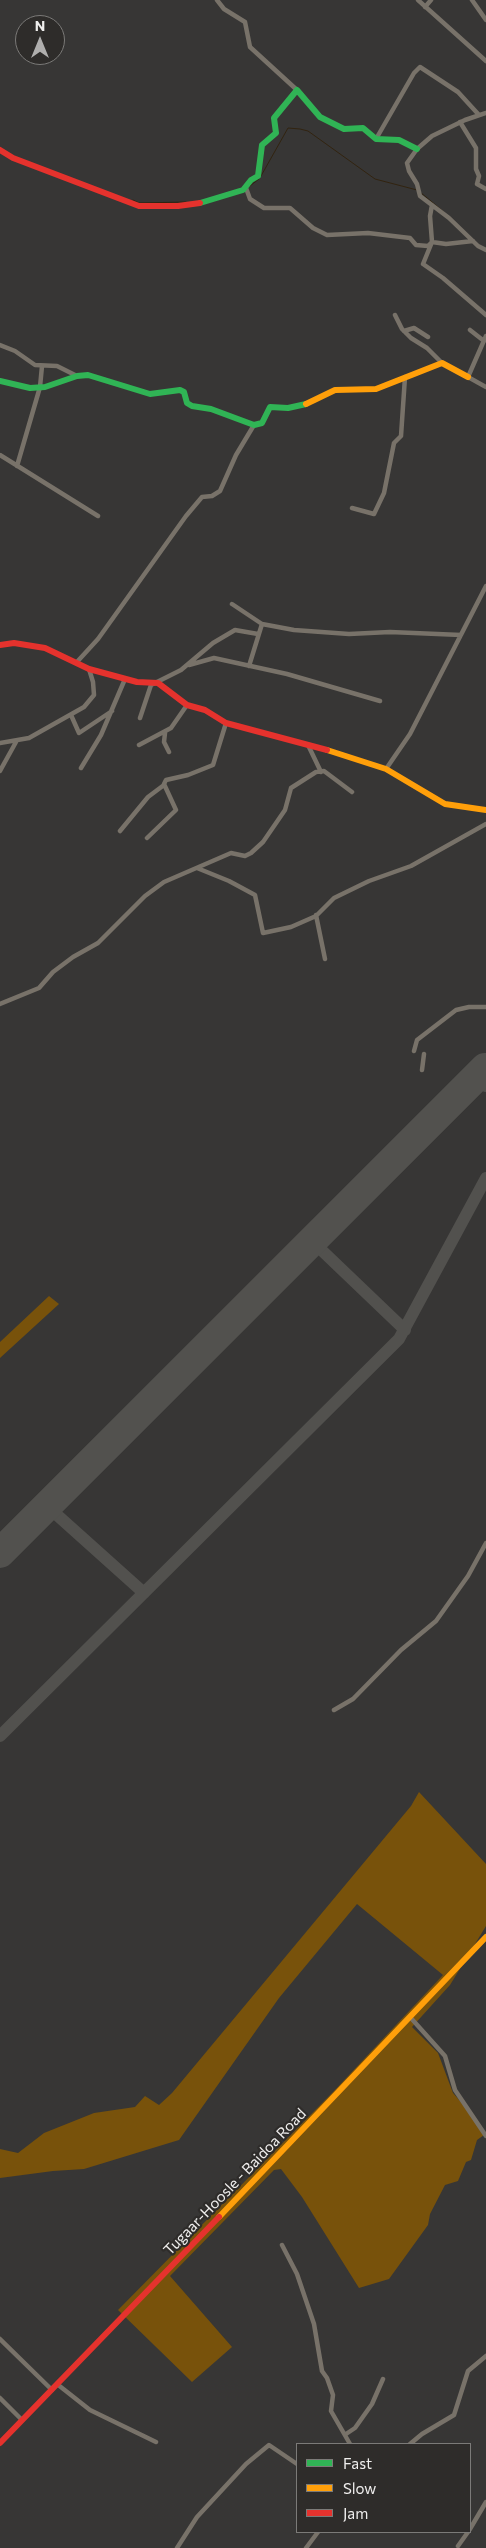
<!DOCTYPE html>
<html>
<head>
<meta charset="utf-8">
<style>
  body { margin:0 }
  #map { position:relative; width:486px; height:2548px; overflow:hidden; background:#373635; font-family:Commissioner,sans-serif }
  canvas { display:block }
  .legend { position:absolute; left:296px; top:2443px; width:175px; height:90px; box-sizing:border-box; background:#2e2c2a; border:1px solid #7b7a78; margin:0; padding:6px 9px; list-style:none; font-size:15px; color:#efeeed }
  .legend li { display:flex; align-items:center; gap:10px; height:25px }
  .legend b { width:25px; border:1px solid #7b7a78 }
  .north { position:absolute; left:15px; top:15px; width:50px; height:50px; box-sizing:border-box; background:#2e2c2a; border:1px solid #7b7a78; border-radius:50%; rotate:0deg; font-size:14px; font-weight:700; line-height:20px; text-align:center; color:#efeeed }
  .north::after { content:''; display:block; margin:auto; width:18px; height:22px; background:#afaead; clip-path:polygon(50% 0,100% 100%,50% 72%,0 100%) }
</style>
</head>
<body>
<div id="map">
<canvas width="486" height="2548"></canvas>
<ul class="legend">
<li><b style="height:6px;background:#30b455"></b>Fast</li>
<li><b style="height:6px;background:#ff9f0a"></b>Slow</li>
<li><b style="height:6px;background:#e5322d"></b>Jam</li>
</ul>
<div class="north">N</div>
</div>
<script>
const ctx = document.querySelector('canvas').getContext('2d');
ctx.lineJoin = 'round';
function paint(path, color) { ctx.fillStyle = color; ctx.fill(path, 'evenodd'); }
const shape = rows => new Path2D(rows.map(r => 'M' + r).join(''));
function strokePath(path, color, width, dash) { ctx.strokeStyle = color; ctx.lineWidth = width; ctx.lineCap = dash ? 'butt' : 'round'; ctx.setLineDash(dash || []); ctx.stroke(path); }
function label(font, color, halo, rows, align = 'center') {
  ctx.font = font + ' Commissioner,sans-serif'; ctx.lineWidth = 4.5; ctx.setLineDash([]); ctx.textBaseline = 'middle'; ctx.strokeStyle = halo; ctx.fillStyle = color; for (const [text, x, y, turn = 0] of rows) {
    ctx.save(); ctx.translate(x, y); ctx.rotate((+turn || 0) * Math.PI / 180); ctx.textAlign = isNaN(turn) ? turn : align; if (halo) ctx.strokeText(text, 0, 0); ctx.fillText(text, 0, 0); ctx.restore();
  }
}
paint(shape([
  [49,1296,59,1304,0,1358,0,1342],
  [419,1792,486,1864,486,1926,450,1985,412,2027,438,2053,453,2093,474,2117,484,2135,477,2140,471,2160,466,2162,458,2181,445,2185,430,2214,428,2225,389,2279,359,2288,302,2197,281,2169,274,2170,170,2276,232,2347,192,2382,118,2310,334,2091,443,1975,357,1904,279,1998,179,2140,84,2169,53,2171,0,2178,0,2149,18,2153,44,2133,94,2113,135,2107,145,2096,159,2105,172,2093,411,1806]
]), '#78520b');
strokePath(shape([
  [261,176,288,128,300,129,308,131,375,179,417,190],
  [250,186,259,179],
  [420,192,444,212],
  [133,200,139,203,186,202]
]), '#322410', 1);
strokePath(shape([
  [476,1077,486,1086],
  [312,1241,405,1330],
  [47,1506,144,1593],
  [0,1736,399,1339,486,1178]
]), '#52514e', 12);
strokePath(shape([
  [0,1553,485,1068]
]), '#52514e', 30);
strokePath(shape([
  [217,0,224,9,245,22,250,47,297,90],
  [418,0,486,61],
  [472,0,486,20],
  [425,7,431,0],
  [486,113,465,120,432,136,417,149,407,163,409,171,417,184,420,196,449,218,478,246,486,250],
  [460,122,476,148,476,169,479,176,477,184,486,189],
  [376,139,414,73,420,67,458,92,479,115],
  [246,188,250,199,264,208,290,208,313,228,327,235,368,233,410,238,416,245,428,246,432,242,446,244,473,241],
  [432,205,430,216,432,242,423,264,443,278,486,315],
  [395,315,402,329,411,338,427,348,442,363],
  [470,330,484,341],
  [404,331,414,328,428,337],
  [486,336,468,377,486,387],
  [0,345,15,351,35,365,57,366,77,376],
  [0,455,98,516],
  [17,466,40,387,42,366],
  [352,508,374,514,384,493,394,443,401,436,405,377],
  [232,604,262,624,294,630,349,634,390,632,461,635],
  [76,663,98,639,186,516,202,497,212,496,220,491,236,455,254,425],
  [189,665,214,658,287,674,380,701],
  [249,666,262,624],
  [71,715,79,733,112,711],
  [140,718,151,685,181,670,213,643,235,630,258,634],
  [165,733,164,742,169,752],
  [0,743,29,738,84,707,94,695,93,682,89,669],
  [139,745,171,728,187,705],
  [309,747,321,772],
  [81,768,101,735,125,679],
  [386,769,410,734,486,586],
  [0,771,16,742],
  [120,831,148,797,164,785],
  [147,838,176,810,164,784,166,780,188,775,213,765,226,723],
  [197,868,229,881,255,895,263,933,291,927,316,916,334,898,369,881,411,866,486,824],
  [316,915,325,959],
  [0,1004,39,988,53,972,73,957,98,943,145,896,164,882,231,853,245,856,251,853,263,842,285,810,291,788,316,772,324,771,352,792],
  [414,1051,417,1040,456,1010,469,1007,486,1007],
  [422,1070,424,1054],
  [334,1710,353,1699,401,1650,436,1621,468,1576,486,1543],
  [410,2017,445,2056,455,2090,486,2136],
  [282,2245,297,2274,314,2324,322,2371,327,2378,333,2395,331,2411,350,2444],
  [0,2339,52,2390],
  [57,2384,90,2410,156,2442],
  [0,2398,22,2420],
  [346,2434,355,2428,372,2404,383,2379],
  [410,2444,422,2434,454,2415,468,2371,486,2356],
  [470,2529,486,2502],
  [458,2546,468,2532],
  [177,2548,197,2517,246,2464,269,2445,297,2464],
  [306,2548,318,2532]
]), '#787269', 4.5);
strokePath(shape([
  [200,203,243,190,251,180,258,176,262,145,276,133,274,118,297,90,320,117,344,129,363,128,376,139,399,140,417,149],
  [0,381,30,388,45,387,77,376,88,375,150,394,180,390,184,392,187,403,192,406,211,409,254,425,262,423,270,407,288,408,306,404]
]), '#30b455', 6);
strokePath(shape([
  [306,404,335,390,376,389,442,363,468,377],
  [327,750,386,769,445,804,486,810],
  [219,2217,486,1937]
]), '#ff9f0a', 6);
strokePath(shape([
  [0,150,13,158,139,206,178,206,200,203],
  [0,645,14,643,45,648,89,669,137,682,158,683,187,705,205,710,226,723,327,750],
  [0,2443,219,2217]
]), '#e5322d', 6);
label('15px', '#efeeed', '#2e2c2a', [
  ["Tugaar-Hoosle - Baidoa Road",235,2182,-46]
]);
</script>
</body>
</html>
